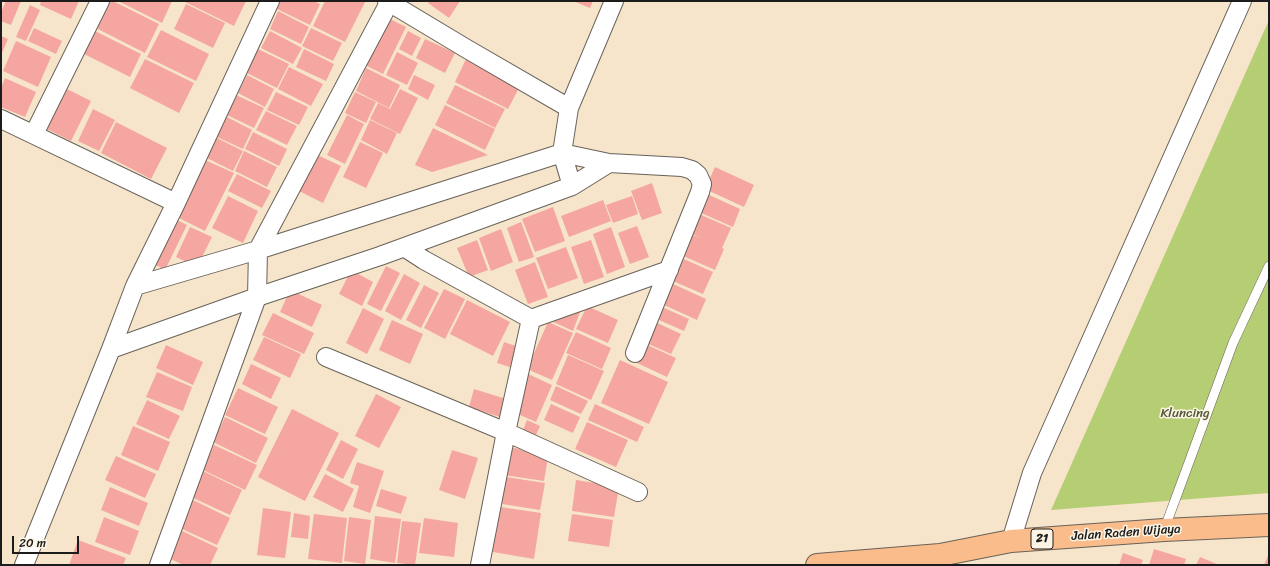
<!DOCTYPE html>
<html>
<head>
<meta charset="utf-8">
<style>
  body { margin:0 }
  #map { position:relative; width:1270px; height:566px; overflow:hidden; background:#f6e5cb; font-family:Sriracha,sans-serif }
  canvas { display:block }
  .frame { position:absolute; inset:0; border:2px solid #1c1c1c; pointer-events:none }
  .scale { position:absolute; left:12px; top:536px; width:67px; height:18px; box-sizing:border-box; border:2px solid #1c1c1c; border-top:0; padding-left:5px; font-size:12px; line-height:14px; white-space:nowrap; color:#1c1c1c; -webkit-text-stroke:3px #fcf5e5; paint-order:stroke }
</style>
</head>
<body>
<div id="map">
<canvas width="1270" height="566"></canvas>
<div class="frame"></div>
<div class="scale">20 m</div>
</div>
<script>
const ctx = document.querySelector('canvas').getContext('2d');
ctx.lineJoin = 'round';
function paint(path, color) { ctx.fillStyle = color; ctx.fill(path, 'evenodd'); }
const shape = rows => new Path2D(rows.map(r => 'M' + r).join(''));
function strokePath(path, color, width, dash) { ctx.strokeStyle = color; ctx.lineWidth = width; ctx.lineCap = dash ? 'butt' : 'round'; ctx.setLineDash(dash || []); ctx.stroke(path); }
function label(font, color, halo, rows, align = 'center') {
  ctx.font = font + ' Sriracha,sans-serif'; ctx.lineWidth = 3; ctx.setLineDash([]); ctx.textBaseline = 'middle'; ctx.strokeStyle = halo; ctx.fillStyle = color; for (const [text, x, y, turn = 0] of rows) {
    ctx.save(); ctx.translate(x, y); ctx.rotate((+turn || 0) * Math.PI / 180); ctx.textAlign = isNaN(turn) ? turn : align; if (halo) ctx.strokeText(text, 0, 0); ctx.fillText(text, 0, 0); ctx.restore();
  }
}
paint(shape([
  [1269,20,1269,493,1051,510]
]), '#b6ce73');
paint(shape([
  [6,1,21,1,11,25,1,21,1,12],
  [41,1,79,1,71,19,40,5],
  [109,1,113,1,159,24,145,53,96,28],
  [118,1,172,1,162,23],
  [183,1,246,1,234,26],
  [280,1,314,1,320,4,310,25,277,9],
  [325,1,363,1,365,2,345,42,313,26],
  [430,1,460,1,449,18,428,3],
  [573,1,593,1,590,8],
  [186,4,225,23,213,48,174,29],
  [30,5,40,10,26,41,16,37],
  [278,11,309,27,301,44,270,29],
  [388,18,406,27,383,74,365,65],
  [34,28,62,41,56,54,28,41],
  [311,28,342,43,333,61,302,46],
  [93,30,141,54,130,77,82,53],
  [161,30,209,54,196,81,147,57],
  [270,31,302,48,293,64,261,48],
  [408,31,421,38,412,56,399,49],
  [1,36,8,39,1,55],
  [425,39,455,53,445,73,416,58],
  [16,41,51,57,38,87,3,71],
  [258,49,289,64,277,88,247,73],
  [304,49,334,64,326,81,296,67],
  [397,52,418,63,407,85,386,75],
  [145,59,194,83,179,113,130,88],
  [466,59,520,86,508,109,455,82],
  [289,67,323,84,311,106,278,89],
  [366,68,400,85,389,108,356,91],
  [247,75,274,89,265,107,238,93],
  [414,75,435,85,428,100,408,89],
  [5,78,36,92,25,117,1,107,1,88],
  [455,85,505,109,495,128,446,103],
  [67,89,91,101,71,141,47,129],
  [400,89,418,98,400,134,370,119,378,103,390,109],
  [276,92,308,107,299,125,267,110],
  [355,92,376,102,366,123,345,113],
  [236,95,264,108,254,128,227,115],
  [445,105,495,129,485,150,435,125],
  [93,109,115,120,99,151,78,141],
  [266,111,297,126,287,145,256,130],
  [347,115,364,124,345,164,327,155],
  [225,116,252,130,243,149,215,136],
  [370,120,397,133,387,154,361,140],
  [116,122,167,148,151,179,101,153],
  [433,128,488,155,432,172,415,165],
  [253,132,287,149,279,166,245,149],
  [215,137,243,151,233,171,205,157],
  [360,142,383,153,366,188,343,177],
  [244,151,277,167,267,187,235,171],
  [313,153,341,166,323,203,295,189],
  [205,160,234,173,205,231,177,217],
  [715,167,754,185,744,207,705,189],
  [237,174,271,191,262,208,228,191],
  [652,183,662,213,642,220,631,191],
  [707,194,740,209,733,227,699,212],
  [228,196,258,211,243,243,212,228],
  [632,196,638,214,613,223,606,205],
  [603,200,611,221,569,237,561,216],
  [553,207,565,241,535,252,522,219],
  [699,214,731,228,722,248,724,249,715,270,681,255,690,234,701,238,690,233],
  [173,218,187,225,165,270,152,263],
  [521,222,534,257,519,262,507,228],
  [637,226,649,257,630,264,618,233],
  [190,227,212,237,197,267,176,257],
  [611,227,625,267,607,274,593,234],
  [501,229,513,262,491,271,479,238],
  [477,240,488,270,469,277,457,248],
  [591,240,604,277,584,284,571,247],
  [566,247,578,278,548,289,536,258],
  [677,256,713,272,703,294,666,278],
  [535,262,548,297,528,304,515,270],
  [386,266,400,273,381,311,367,304],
  [351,270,373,282,362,306,339,294],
  [404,274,420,283,401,320,385,311],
  [671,283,706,299,697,320,662,304],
  [424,285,439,293,421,328,406,320],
  [444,289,465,299,445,339,424,328],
  [290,290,322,305,312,327,280,312],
  [467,300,510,322,493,356,450,334],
  [583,304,573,331,547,319],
  [587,306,618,320,608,343,576,329],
  [662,307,689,319,684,331,657,319],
  [363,308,384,319,367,354,346,343],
  [273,313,314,333,304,354,262,335],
  [392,320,423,334,410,364,379,350],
  [653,321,681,334,671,354,644,342],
  [548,322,573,333,552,380,527,369],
  [576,332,611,348,602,369,566,353],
  [264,337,301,354,290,378,253,360],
  [504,342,519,347,513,368,497,363],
  [645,344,676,358,667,377,637,363],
  [166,345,203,362,193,385,156,368],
  [568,355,604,371,591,400,556,384],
  [620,360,668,382,649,424,601,403],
  [251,364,281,378,271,399,242,384],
  [157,372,192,387,183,411,146,397],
  [528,374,552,385,536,422,511,411],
  [556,386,588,401,581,414,550,400],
  [238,388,278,407,265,434,225,415],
  [474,389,506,399,500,417,469,407],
  [376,394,401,407,379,448,355,436],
  [147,400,180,416,169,439,136,424],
  [551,404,580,417,573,433,544,420],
  [595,404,644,427,637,442,588,420],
  [292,409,339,433,305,501,258,477],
  [225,417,268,438,256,463,213,442],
  [527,420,540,426,536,435,523,430],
  [587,422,628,440,616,467,575,449],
  [133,426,170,442,158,471,121,455],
  [341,440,358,449,343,479,326,470],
  [214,445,257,465,245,490,203,470],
  [508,446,548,457,544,481,504,475],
  [452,450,478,458,465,499,439,490],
  [116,456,156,474,145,498,105,480],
  [357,462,384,471,370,513,353,507,359,486,350,483],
  [203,471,242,490,230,515,191,497],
  [325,474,354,489,343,512,313,497],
  [506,477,545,483,540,510,502,504],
  [576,480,619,487,614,517,572,511],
  [110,487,148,503,139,526,101,510],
  [381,489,407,497,401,514,376,506],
  [193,500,230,518,217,545,180,528],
  [494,506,541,513,534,559,487,551],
  [263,508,291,512,285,558,257,555],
  [294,513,310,516,308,539,291,537],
  [314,514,347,518,342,563,308,559],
  [572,514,613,520,609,547,568,541],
  [375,516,401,519,395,563,370,559],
  [104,517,139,531,130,555,95,542],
  [349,517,371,520,365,564,344,561],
  [424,518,458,523,454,557,419,553],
  [402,521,421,523,415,565,397,563],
  [180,530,218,548,210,565,183,565,167,557],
  [78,540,126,558,123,565,69,565],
  [1154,549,1186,559,1184,565,1149,565],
  [1123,553,1143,560,1141,565,1119,565],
  [1269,553,1269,565,1264,565],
  [1200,557,1219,565,1196,565]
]), '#f6a6a0');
const service = shape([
  [1164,530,1233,343,1269,266]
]);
const minor = shape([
  [387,1,467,49,569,108],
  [1,119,176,203],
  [34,134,100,1],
  [572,186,562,153,569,108,614,1],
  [404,247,424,260,531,319,669,270],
  [135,286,258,250,562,153,609,163,682,167,692,170,698,175,702,184,700,192,635,353],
  [111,349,257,297,380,256,572,186,609,163],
  [326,357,506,432,638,492],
  [1011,541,1032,473,1242,1],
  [24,565,111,349,135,286,176,203,270,1],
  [159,565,257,297,258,250,390,1],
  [480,565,506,432,531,319]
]);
const trunk = shape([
  [817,565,940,555,1011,541,1164,530,1269,525]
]);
strokePath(service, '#686259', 10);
strokePath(minor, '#686259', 20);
strokePath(trunk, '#686259', 24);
strokePath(service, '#fff', 9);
strokePath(minor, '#fff', 18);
strokePath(trunk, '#fabc8b', 22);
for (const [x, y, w] of [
  [1042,539,22]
]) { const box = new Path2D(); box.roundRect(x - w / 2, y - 10, w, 20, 3); ctx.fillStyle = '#fcf5e5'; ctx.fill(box); strokePath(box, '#1c1c1c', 1); }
label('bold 12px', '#1c1c1c', null, [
  ["21",1042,539]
]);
label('13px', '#525a3a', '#fcf5e5', [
  ["Kluncing",1185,414]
]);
label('13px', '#1c1c1c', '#fcf5e5', [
  ["Jalan Raden Wijaya",1126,533,-4]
]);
</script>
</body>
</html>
